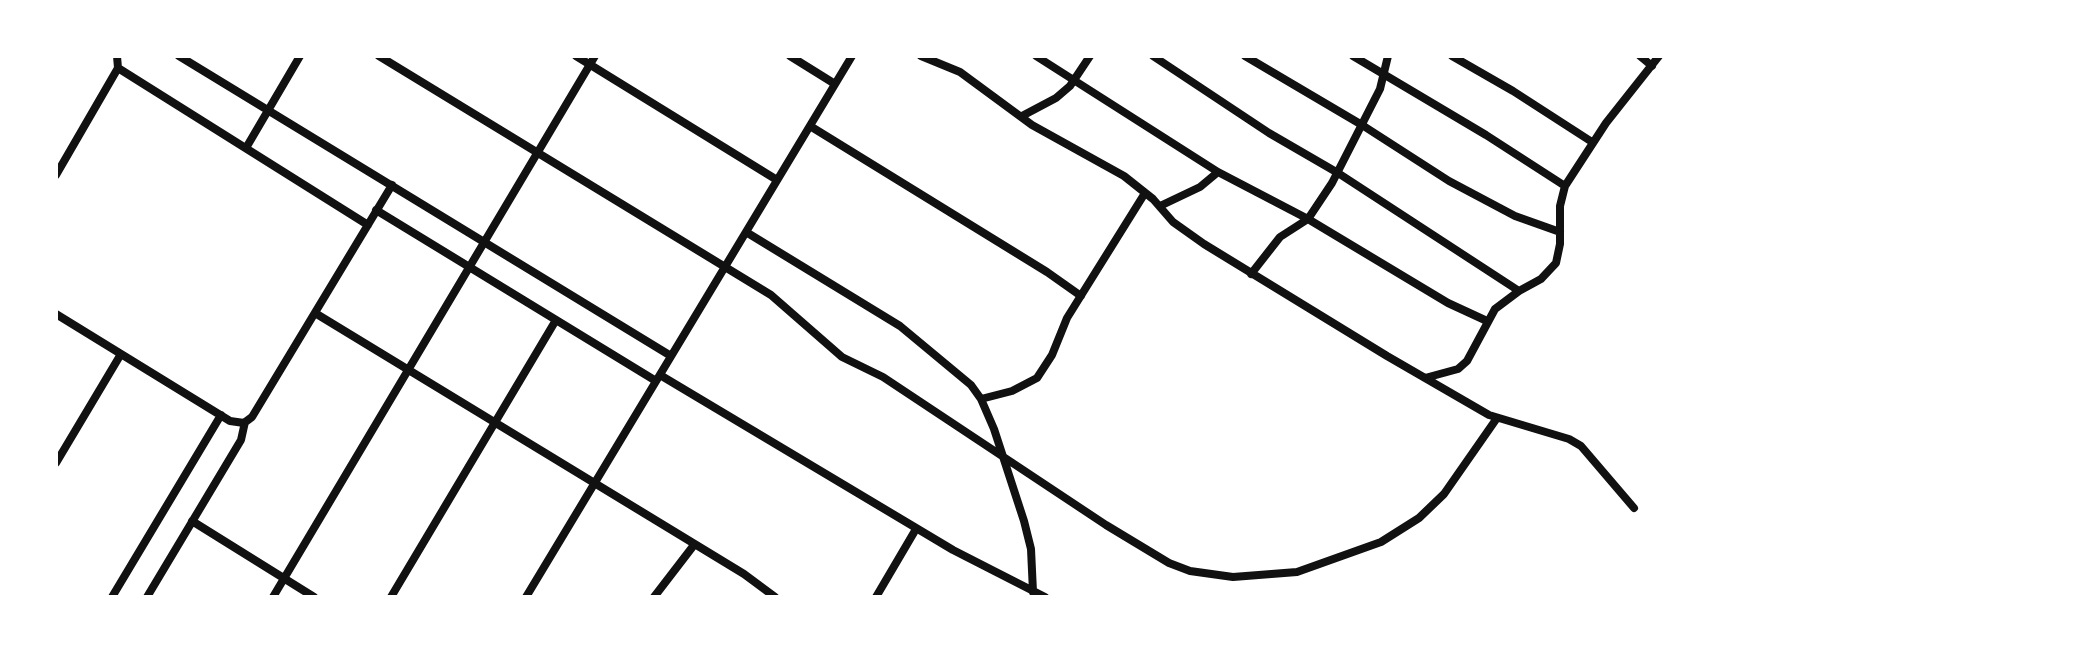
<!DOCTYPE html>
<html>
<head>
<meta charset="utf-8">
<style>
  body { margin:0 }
  #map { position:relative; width:2094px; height:653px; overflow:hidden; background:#fff; font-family:Arial,sans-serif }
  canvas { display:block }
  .frame { position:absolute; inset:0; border:58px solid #fff; pointer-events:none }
</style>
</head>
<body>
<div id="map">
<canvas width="2094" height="653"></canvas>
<div class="frame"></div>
</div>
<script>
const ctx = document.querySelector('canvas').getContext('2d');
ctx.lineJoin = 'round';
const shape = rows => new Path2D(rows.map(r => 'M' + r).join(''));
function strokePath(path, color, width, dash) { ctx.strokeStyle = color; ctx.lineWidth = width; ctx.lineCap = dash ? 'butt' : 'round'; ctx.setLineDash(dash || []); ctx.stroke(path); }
strokePath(shape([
  [179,56,671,356],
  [379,56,771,295,842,357,883,377,1106,525,1169,563,1190,571,1233,577,1297,572,1381,542,1419,518,1444,494,1497,418],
  [576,56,777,180],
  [790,56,835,84],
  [921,56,960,72,1032,125,1124,176,1153,199,1173,222,1204,244,1387,356,1489,415,1569,439,1581,446,1634,508],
  [1036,56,1218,172,1308,219,1448,303,1487,321],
  [1153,56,1269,133,1338,173,1519,291],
  [1245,56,1362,125,1449,181,1515,216,1560,232],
  [1353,56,1486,135,1565,186],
  [1452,56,1513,91,1592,142],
  [1640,56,1652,66],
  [118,68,368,225],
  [1022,116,1056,98,1070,86,1090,56],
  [810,126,1047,272,1081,296],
  [246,148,300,56],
  [56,175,118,68,117,56],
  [1160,206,1200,187,1218,172],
  [376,210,656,381],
  [746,232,900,326,971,385,981,399,994,429,1024,521,1031,549,1033,592],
  [1251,274,1280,237,1308,219,1332,183,1380,89,1388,56],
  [315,313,744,574,775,597],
  [56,314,230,421,244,423,252,417,392,185],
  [660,375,953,550,1045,597],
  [1425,378,1458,369,1467,361,1495,309,1519,291,1541,279,1556,263,1560,244,1560,206,1565,186,1606,123,1659,56],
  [981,399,1012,391,1037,378,1052,355,1067,318,1145,193],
  [56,463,121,354],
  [192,521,314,597],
  [112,597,221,415],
  [147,597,241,440,245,422],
  [273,597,595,56],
  [391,597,556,320],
  [526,597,852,56],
  [654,597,694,545],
  [876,597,916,529]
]), '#111', 8);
</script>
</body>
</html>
